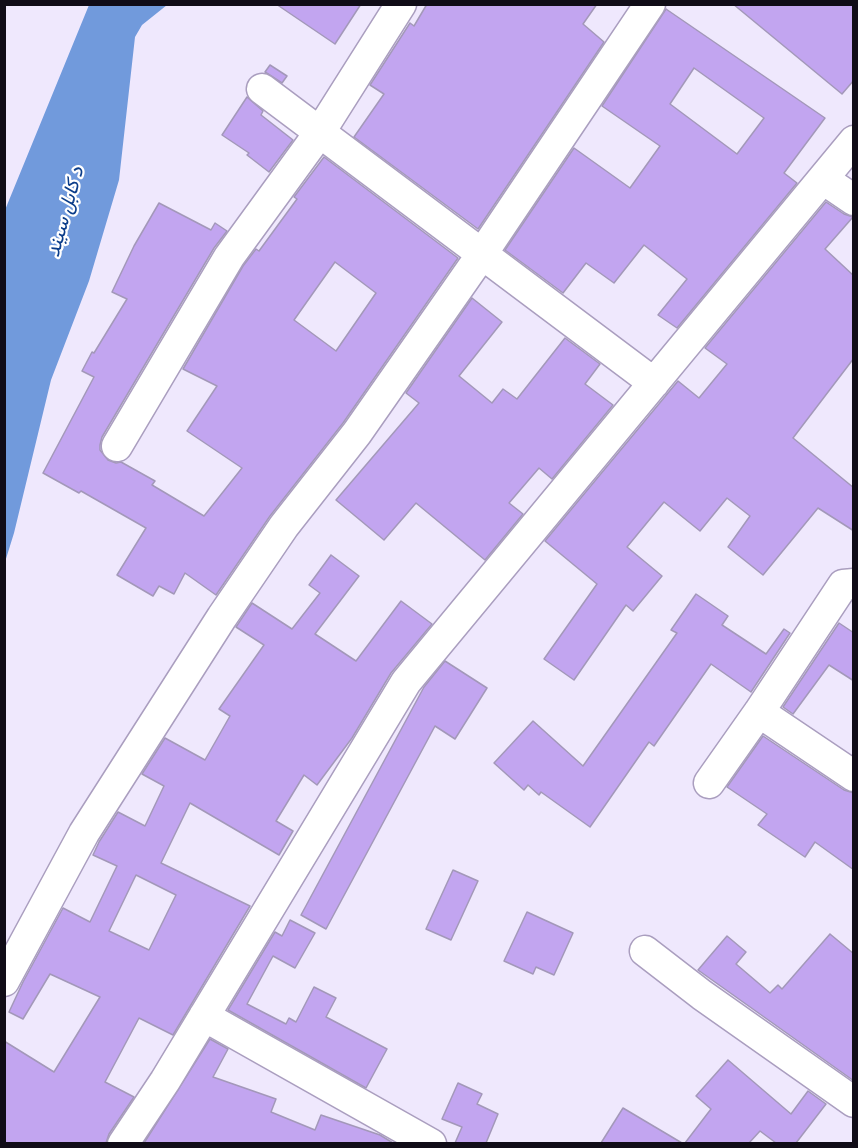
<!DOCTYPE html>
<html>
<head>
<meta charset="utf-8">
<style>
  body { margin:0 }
  #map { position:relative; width:858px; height:1148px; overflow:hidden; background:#efe8fd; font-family:"Source Serif 4",serif }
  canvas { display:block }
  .frame { position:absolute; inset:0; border:6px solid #100c17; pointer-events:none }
</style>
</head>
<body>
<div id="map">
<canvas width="858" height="1148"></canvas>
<div class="frame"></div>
</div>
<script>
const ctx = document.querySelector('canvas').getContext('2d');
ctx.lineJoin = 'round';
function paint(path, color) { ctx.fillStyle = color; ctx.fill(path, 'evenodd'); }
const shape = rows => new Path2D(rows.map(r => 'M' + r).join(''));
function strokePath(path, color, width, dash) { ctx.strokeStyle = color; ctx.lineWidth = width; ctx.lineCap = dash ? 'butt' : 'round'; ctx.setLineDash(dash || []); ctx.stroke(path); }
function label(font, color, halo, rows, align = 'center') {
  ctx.font = font + ' "Source Serif 4",Vazirmatn,serif'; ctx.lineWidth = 4.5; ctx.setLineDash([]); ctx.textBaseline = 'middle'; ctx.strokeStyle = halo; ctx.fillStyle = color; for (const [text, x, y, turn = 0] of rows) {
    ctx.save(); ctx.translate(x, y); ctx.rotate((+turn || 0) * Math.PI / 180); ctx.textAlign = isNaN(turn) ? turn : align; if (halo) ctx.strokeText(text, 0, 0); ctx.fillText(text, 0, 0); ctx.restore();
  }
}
paint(shape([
  [89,5,167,5,142,25,135,37,119,180,89,281,51,380,14,533,5,562,5,210]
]), '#719adc');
const building = shape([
  [276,4,361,4,335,44,276,4],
  [427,4,597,4,583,24,604,42,478,229,354,137,384,94,370,85,410,23,414,26,427,4],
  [733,4,854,4,854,80,842,94,733,4],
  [666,9,825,118,784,173,797,183,677,328,658,315,687,279,644,245,614,283,586,263,563,293,505,250,574,148,630,188,660,146,602,106,666,9],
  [694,68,764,118,737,154,670,104,694,68],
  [270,65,287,76,282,83,265,72,270,65],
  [247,97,263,111,261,115,293,140,269,172,247,155,249,153,222,135,247,97],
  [324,157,458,258,343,423,270,516,216,595,185,573,174,594,159,586,153,596,117,575,146,528,81,491,79,493,43,473,94,377,82,371,92,352,94,353,127,299,112,292,134,246,159,203,211,230,215,223,227,231,214,248,102,437,100,445,100,450,108,460,116,463,121,462,155,481,152,485,204,516,242,468,187,431,217,386,183,369,243,266,256,249,259,251,297,199,294,197,324,157],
  [335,262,376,293,336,351,294,320,335,262],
  [826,202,844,214,853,217,825,249,854,276,854,358,793,438,854,488,854,531,818,508,763,575,728,547,750,516,727,498,700,531,664,502,627,547,662,576,633,611,626,605,574,680,544,659,597,584,545,541,678,381,699,398,727,364,705,348,826,202],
  [472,298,502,322,459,376,492,403,503,389,517,399,565,338,600,364,585,384,613,405,552,479,539,468,509,503,523,514,485,560,416,503,384,540,336,500,419,403,406,393,472,298],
  [331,555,359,576,315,634,356,661,401,601,432,624,391,673,352,738,317,785,304,775,276,821,293,831,279,855,190,803,161,863,250,906,173,1035,139,1018,105,1082,134,1097,109,1134,106,1143,4,1143,4,1041,54,1072,100,997,50,974,23,1019,9,1012,23,982,63,908,90,922,117,866,93,855,99,842,118,812,145,826,164,786,142,774,165,738,205,760,230,716,219,709,264,645,236,627,252,603,292,629,320,593,309,585,331,555],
  [136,875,176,895,149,950,109,931,136,875],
  [696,594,728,616,722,625,766,654,784,629,790,633,751,692,711,664,654,746,649,742,590,827,541,792,539,795,528,785,524,790,494,763,533,721,583,766,677,633,671,630,696,594],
  [839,623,854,633,854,681,829,665,793,714,783,707,839,623],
  [445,661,487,688,455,739,435,726,326,929,301,915,424,687,445,661],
  [763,736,844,790,854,793,854,870,815,842,805,857,758,825,767,814,727,787,763,736],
  [453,870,478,881,451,940,426,929,453,870],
  [527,912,573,933,554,975,536,967,533,974,504,961,527,912],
  [290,920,315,933,295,968,273,956,247,1004,286,1024,289,1018,296,1022,314,987,336,998,326,1017,387,1049,366,1088,228,1010,275,932,282,936,290,920],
  [830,934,854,954,854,1081,698,970,727,936,746,952,736,964,770,993,778,985,782,989,830,934],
  [210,1039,228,1049,213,1077,276,1099,271,1112,315,1130,321,1115,380,1135,393,1143,144,1143,210,1039],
  [728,1060,791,1114,808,1091,826,1104,796,1143,776,1143,760,1131,749,1143,685,1143,711,1109,696,1096,728,1060],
  [458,1083,482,1094,477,1104,498,1114,486,1143,455,1143,462,1127,442,1119,458,1083],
  [623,1108,682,1143,601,1143,623,1108]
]);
paint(building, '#c2a5f0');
strokePath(building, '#a398b9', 1.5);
const minor = shape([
  [262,89,654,383],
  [823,179,854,200],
  [117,446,229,257,320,132,401,4],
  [759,712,854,776],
  [709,783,759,712,843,585,854,584],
  [645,951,702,995,854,1102],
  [4,981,84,833,222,617,284,526,357,433,482,254,650,4],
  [204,1016,431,1144],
  [123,1144,165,1081,406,682,854,141]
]);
strokePath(minor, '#aa9ebf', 33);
strokePath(minor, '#fff', 30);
label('italic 20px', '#0b3d8a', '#fff', [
  ["د کابل سيند",66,212,-74]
]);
</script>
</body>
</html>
